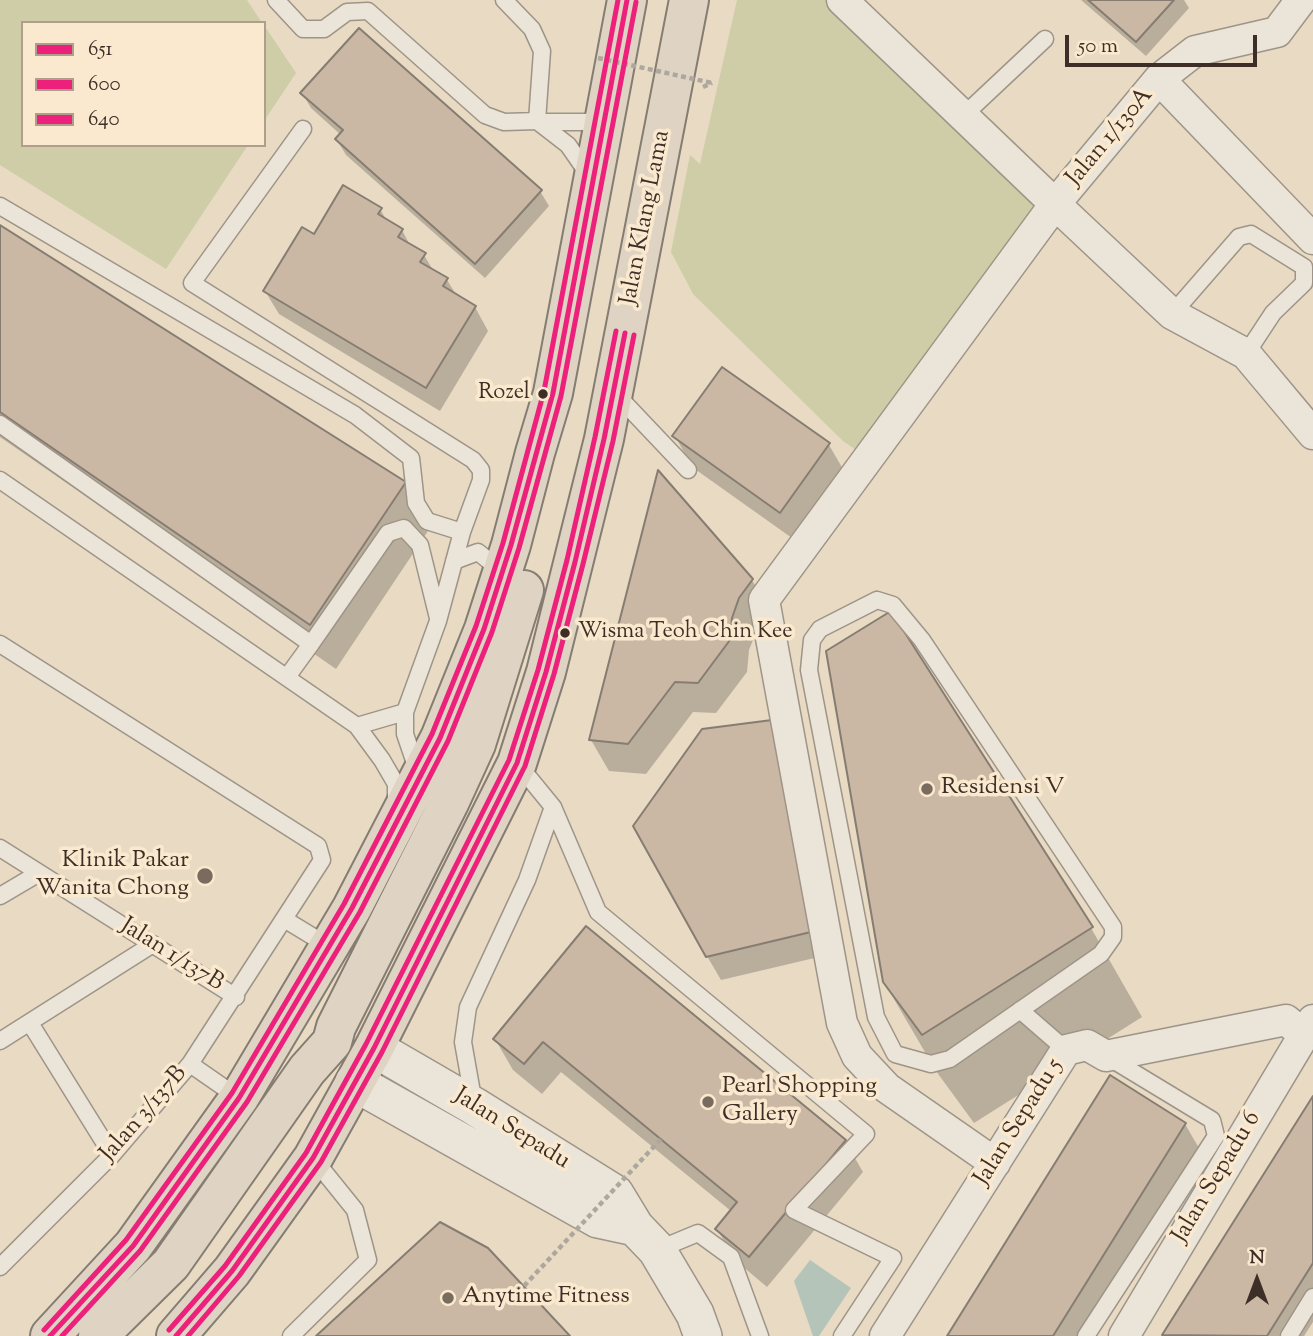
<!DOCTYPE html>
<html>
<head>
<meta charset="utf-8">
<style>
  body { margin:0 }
  #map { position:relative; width:1313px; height:1336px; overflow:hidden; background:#e8dac3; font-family:"Sorts Mill Goudy",serif }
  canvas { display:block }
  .legend { position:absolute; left:21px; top:21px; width:245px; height:126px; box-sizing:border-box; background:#fae9ce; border:2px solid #ae9f8c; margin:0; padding:9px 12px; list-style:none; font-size:21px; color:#3d2f28 }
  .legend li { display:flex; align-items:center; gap:14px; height:35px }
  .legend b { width:35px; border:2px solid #ae9f8c }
  .north { position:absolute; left:1222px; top:1245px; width:70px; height:70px; -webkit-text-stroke:5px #fae9ce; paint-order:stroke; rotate:0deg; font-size:19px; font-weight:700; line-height:28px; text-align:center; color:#3d2f28 }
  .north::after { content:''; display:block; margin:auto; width:24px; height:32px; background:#3d2f28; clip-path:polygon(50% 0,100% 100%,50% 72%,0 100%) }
  .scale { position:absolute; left:1065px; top:35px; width:192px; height:32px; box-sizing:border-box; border:4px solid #3d2f28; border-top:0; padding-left:9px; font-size:21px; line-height:24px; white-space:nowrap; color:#3d2f28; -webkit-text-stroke:5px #fae9ce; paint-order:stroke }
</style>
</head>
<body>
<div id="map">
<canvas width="1313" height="1336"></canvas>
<ul class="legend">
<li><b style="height:9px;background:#ed207b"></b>651</li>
<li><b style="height:9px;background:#ed207b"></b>600</li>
<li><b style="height:9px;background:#ed207b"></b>640</li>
</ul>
<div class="north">N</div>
<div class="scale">50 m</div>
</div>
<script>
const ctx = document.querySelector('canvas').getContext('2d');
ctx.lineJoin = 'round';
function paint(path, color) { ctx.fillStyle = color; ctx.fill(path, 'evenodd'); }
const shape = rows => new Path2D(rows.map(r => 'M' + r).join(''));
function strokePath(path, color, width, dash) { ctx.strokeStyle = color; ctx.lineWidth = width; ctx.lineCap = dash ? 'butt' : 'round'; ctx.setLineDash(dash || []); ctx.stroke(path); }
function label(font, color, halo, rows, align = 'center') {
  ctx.font = font + ' "Sorts Mill Goudy",serif'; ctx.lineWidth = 7; ctx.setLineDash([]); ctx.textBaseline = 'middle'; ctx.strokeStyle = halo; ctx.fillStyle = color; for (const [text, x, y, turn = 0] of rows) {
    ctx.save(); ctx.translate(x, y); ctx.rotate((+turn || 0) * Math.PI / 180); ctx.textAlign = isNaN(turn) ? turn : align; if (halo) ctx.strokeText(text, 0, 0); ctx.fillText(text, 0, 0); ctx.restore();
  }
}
paint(shape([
  [0,0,247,0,262,23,23,23,23,145,248,145,166,269,0,165],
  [737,0,825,0,1041,201,862,454,843,441,693,294,671,252,690,155,700,164],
  [264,25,296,73,264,121]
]), '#cecda7');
paint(shape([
  [810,1260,851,1288,819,1336,813,1336,794,1281]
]), '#b4c4b8');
paint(shape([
  [1081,0,1184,0,1189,8,1146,56],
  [302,93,540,191,549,206,485,278,346,155,337,140,341,135,311,108],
  [380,209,387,221,402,230,411,247,424,255,434,272,447,280,457,296,475,307,488,331,440,411,279,314,265,291,314,236],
  [0,227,404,483,430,528,336,669,0,437],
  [723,370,829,445,847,476,799,543,692,467,675,436],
  [752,580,770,611,757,630,749,650,747,672,716,713,693,712,646,774,609,771,591,740],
  [890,613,1091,928,1142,1017,974,1123,936,1071,884,982],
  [703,731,823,956,721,980,707,956],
  [586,929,845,1141,863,1172,767,1287,735,1260,717,1229,731,1211,561,1072,542,1094,513,1070,495,1039],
  [1313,1099,1313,1322,1304,1336,1165,1336],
  [1185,1124,1203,1155,1089,1336,949,1336]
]), '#0003');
const building = shape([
  [1088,0,1174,0,1136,42,1088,0],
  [359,28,542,190,475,264,335,139,343,130,300,93,359,28],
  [343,185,382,208,378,214,403,229,398,237,426,253,420,262,448,278,443,286,476,306,426,388,263,291,302,227,314,234,343,185],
  [0,225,406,482,310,625,0,412,0,225],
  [722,367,830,443,780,513,672,436,722,367],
  [658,470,753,579,739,598,732,618,730,640,698,683,675,682,628,744,589,740,658,470],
  [891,611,1093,927,922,1035,883,982,826,651,891,611],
  [772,720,811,932,706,957,633,826,702,729,772,720],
  [586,926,846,1140,749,1257,715,1229,737,1202,543,1042,524,1064,493,1039,586,926],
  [1110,1075,1186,1123,1053,1336,947,1336,1110,1075],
  [1313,1096,1313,1263,1267,1336,1162,1335,1313,1096],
  [440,1222,488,1248,570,1336,316,1336,440,1222]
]);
paint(building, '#cab7a4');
strokePath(building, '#867d72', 2);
const service = shape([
  [276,0,303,29,324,29,347,12,368,11,485,115,504,122,537,121,542,51,532,29,504,0],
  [963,116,1045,39],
  [537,121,568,145,584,168,586,175],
  [540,122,586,122,604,119],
  [303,129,192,283,473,460,481,470,481,480,462,532,438,621,405,712,405,734,418,772],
  [0,206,355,415,411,458,416,503,427,521,462,532],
  [1172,314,1239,237,1251,234,1304,267,1304,283,1273,313,1246,354],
  [615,393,688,470],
  [0,424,311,644,388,533,404,528,420,545,438,618],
  [0,480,357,726],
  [454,561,478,552,494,565,495,576],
  [877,600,893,605,922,640,1113,927,1113,937,1101,954,950,1059,931,1064,895,1054,876,1017,809,670,812,640,820,629,877,600],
  [0,644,318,846,322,860,190,1064,112,1155,0,1267],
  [287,677,311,644],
  [517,763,553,807,598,912,866,1134,794,1210,893,1258,842,1336],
  [396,804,396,784,382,760,357,726,405,712],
  [0,848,236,997],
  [0,896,39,873],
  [284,919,330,947],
  [1020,1010,1066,1050],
  [30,1023,112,1155],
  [0,1041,153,944],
  [190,1064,239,1098],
  [474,1104,463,1042,468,1007,527,880,553,807],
  [657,1250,698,1233,731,1257,760,1336],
  [291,1336,368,1260,355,1210,313,1158],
  [1086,1336,1216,1136,1212,1120,1108,1057],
  [1289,1336,1313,1297]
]);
const minor = shape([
  [842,0,1055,204,1159,79,1195,51,1277,32,1301,0],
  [1159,79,1313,239],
  [995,1163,887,1088,857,1056,842,1023,764,600,1055,204,1172,314,1246,354,1313,434],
  [885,1336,1066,1050,1087,1045,1106,1056,1286,1020,1303,1034],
  [1124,1336,1313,1020]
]);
const tertiary = shape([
  [374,1048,474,1106,615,1194,635,1227,657,1250,695,1314,703,1336],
  [354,1082,598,1219,635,1227]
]);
const primary = shape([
  [50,1336,133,1246,239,1098,352,908,440,738,484,629,511,545,535,453,553,393,627,0],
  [98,1336,171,1264,307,1070,332,1042,336,1027,449,803,476,744,524,590],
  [176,1336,232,1271,313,1158,374,1048,517,763,546,672,604,439,689,0]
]);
strokePath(service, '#9e9487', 19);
strokePath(minor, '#9e9487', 33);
strokePath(tertiary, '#9e9487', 40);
strokePath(primary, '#867d72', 42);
strokePath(shape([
  [703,87,712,83]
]), '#ada79e', 4.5, [5, 3.5]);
strokePath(service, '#ebe4d8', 16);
strokePath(minor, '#ebe4d8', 30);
strokePath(tertiary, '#ebe4d8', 37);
strokePath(primary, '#dfd4c3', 38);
strokePath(shape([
  [598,58,712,83],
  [524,1286,661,1139]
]), '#ada79e', 4.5, [5, 3.5]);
strokePath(shape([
  [50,1336,133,1246,239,1098,352,908,440,738,484,629,511,545,553,393,627,0],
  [176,1336,232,1271,313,1158,374,1048,517,763,546,672,575,562,604,439,625,333]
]), '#ed207b', 5);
strokePath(shape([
  [62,1336,140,1251,247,1102,360,912,448,741,492,632,519,548,561,396,636,2],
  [188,1336,239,1276,321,1162,382,1052,525,766,554,674,583,564,613,441,634,335]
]), '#ed207b', 5);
strokePath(shape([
  [44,1330,126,1240,232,1093,344,904,432,734,476,626,503,543,544,391,618,0],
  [169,1330,225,1266,306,1153,366,1044,509,760,538,670,567,560,595,437,616,331]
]), '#ed207b', 5);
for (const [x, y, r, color] of [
  [543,394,6,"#3d2f28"],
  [565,633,6,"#3d2f28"],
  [927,789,7,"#796b5e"],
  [205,876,9,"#796b5e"],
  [708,1102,7,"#796b5e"],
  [448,1298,7,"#796b5e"]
]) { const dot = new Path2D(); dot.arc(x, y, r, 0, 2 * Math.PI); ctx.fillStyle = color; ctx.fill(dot); strokePath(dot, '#fae9ce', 2.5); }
label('22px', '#3d2f28', '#fae9ce', [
  ["Rozel",530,394],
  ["Wisma Teoh Chin Kee",578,633,"left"]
], 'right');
label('24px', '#3d2f28', '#fae9ce', [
  ["Jalan 1/130A",1111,138,-50],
  ["Jalan Klang Lama",647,218,-79],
  ["Jalan 1/137B",171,956,32],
  ["Jalan 3/137B",145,1115,-49],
  ["Jalan Sepadu 5",1020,1123,-58],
  ["Jalan Sepadu",511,1130,32],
  ["Jalan Sepadu 6",1218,1178,-59]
]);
label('24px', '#3d2f28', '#fae9ce', [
  ["Residensi V",941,789],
  ["Klinik Pakar",189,862,"right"],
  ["Wanita Chong",189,890,"right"],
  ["Pearl Shopping",722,1088],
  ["Gallery",722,1116],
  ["Anytime Fitness",462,1298]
], 'left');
</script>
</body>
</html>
